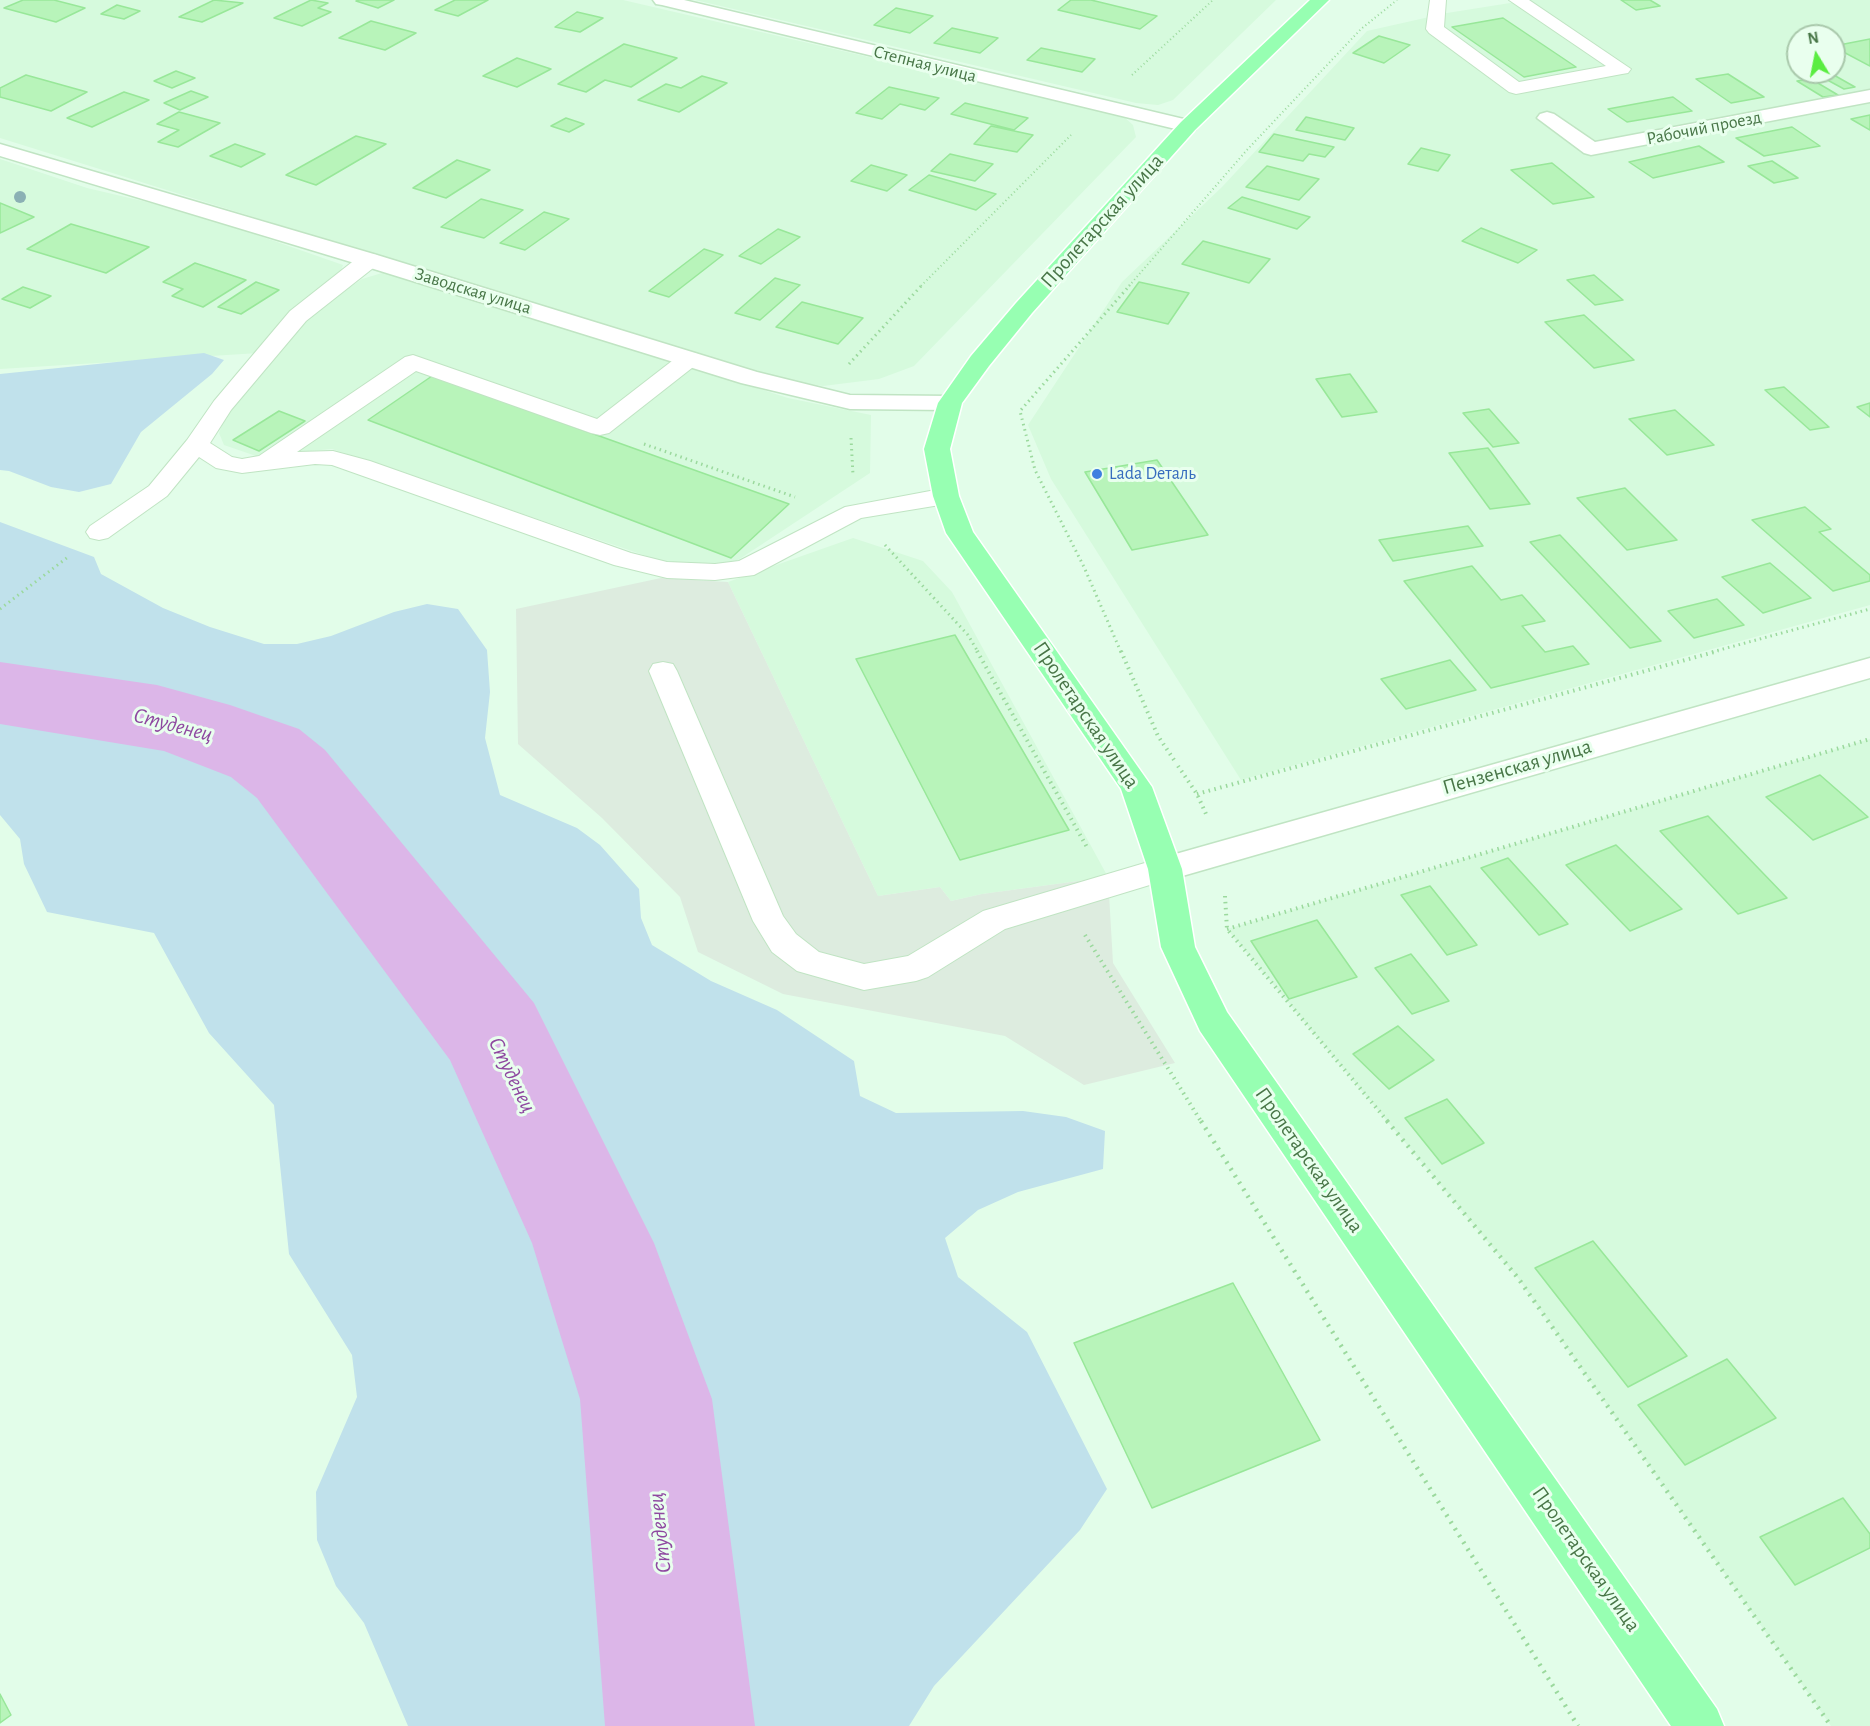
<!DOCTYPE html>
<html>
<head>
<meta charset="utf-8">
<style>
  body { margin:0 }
  #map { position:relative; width:1870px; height:1726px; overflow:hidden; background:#e2fde9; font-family:"Alegreya Sans",sans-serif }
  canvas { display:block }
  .north { position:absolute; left:1786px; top:24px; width:60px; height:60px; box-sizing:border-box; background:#e9ffee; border:2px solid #a9c8ab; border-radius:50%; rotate:350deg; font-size:16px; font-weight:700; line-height:24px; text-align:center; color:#487647 }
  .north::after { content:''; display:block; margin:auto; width:21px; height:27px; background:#5aed41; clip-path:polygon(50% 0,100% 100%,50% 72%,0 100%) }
</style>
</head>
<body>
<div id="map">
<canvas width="1870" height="1726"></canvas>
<div class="north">N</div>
</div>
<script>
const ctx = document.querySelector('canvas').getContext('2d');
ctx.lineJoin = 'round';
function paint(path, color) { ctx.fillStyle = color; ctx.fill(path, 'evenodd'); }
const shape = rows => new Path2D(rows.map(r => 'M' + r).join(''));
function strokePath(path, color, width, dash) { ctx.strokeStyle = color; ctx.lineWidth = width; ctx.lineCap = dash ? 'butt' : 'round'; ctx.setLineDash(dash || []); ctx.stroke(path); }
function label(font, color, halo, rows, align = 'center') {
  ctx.font = font + ' "Alegreya Sans",sans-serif'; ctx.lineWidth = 6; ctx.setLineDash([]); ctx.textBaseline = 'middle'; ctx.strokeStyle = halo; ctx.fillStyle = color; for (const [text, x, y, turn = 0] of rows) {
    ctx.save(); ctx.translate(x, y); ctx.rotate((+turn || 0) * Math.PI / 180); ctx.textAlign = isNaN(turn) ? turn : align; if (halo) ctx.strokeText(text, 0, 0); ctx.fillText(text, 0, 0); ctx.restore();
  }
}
paint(shape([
  [0,0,623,0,1123,116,1133,125,1136,137,914,366,879,379,823,386,770,378,0,138],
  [695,0,1276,0,1173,100,1158,105,1136,103],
  [1529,0,1870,0,1870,605,1241,780,1051,479,1028,425,1122,282,1222,187,1367,31,1447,13],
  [1798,36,1834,36,1834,72,1798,72],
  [0,159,87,188,194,213,343,265,340,274,259,353,0,369],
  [382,273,413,277,788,398,871,415,870,473,732,564,673,565,332,449,256,456,224,445,219,433,228,408,311,314,362,279],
  [853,538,923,561,952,592,1108,877,982,894,951,901,940,887,878,896,728,582],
  [1870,739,1870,1726,1831,1726,1518,1278,1227,929]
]), '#d6fadd');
paint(shape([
  [661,578,728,582,878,896,940,887,951,901,982,894,1108,877,1113,963,1175,1063,1084,1085,1005,1036,783,994,698,952,680,897,602,818,518,744,516,609]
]), '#ddecdf');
paint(shape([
  [204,353,224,360,212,374,141,432,111,484,79,492,51,487,9,471,0,470,0,374],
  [0,522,94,557,101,574,163,608,210,627,264,644,297,644,331,636,394,612,427,604,458,609,487,650,490,692,485,738,500,795,577,828,600,845,639,889,641,918,652,945,711,981,777,1010,854,1061,860,1096,896,1113,1023,1111,1066,1117,1105,1131,1103,1169,1018,1192,978,1210,945,1238,958,1277,1027,1332,1107,1489,1080,1530,934,1686,909,1726,408,1726,364,1623,336,1586,317,1540,316,1492,357,1397,352,1355,289,1254,274,1105,209,1033,154,933,47,912,24,864,20,839,0,815]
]), '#c0e1eb');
paint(shape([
  [0,662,157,685,230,705,299,729,325,750,534,1003,654,1243,712,1399,755,1726,605,1726,580,1399,532,1243,450,1060,257,798,231,777,164,751,0,724,0,662]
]), '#dcb6e8');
const building = shape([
  [23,0,54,0,85,8,56,22,4,8,23,0],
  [214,0,243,3,202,22,179,17,214,0],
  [311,0,328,3,318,8,331,12,302,26,274,18,311,0],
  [359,0,394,0,378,8,356,1,359,0],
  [455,0,488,0,458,16,435,10,455,0],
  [1071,0,1091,0,1157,16,1140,29,1058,10,1071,0],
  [1621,0,1650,0,1660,6,1636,10,1621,0],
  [117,5,140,11,124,19,101,14,117,5],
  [896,8,933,16,910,33,874,25,896,8],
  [577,12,603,18,580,32,555,27,577,12],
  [1503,18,1576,67,1524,77,1452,27,1503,18],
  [371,21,416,33,385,50,339,38,371,21],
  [952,28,998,38,980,53,934,43,952,28],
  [1379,36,1410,45,1384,63,1353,53,1379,36],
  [1870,39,1870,66,1834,47,1834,46,1870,39],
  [624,44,677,58,631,87,605,80,586,92,558,84,624,44],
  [1041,48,1095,59,1082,72,1027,60,1041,48],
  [517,58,551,69,517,87,483,76,517,58],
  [176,71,195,78,172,88,154,81,176,71],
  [1728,74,1764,97,1731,103,1696,79,1728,74],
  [1832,74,1855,87,1844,89,1820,76,1832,74],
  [26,75,87,92,51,111,0,97,0,88,26,75],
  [702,76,727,83,679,112,638,100,666,84,681,88,702,76],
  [1811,79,1838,95,1823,97,1797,81,1811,79],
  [889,87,939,98,925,110,900,104,882,119,856,113,889,87],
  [191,91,208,97,180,110,164,103,191,91],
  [124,92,149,100,92,127,67,118,124,92],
  [1673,97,1692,111,1627,122,1608,109,1673,97],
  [965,103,1028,118,1014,130,951,114,965,103],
  [179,112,220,123,178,147,158,142,179,130,157,124,179,112],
  [1870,115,1870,130,1851,119,1870,115],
  [1306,117,1354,128,1345,140,1296,130,1306,117],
  [566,118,584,124,569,132,551,126,566,118],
  [991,126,1033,135,1017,152,974,144,991,126],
  [1792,127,1820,146,1764,156,1736,138,1792,127],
  [1274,134,1334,147,1325,157,1309,154,1303,161,1259,152,1274,134],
  [356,136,386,144,316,185,286,175,356,136],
  [235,144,265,154,241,167,210,156,235,144],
  [1699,146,1724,162,1653,178,1629,162,1699,146],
  [1421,148,1450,155,1438,171,1408,164,1421,148],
  [950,154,993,164,975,181,931,171,950,154],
  [457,160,490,170,446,198,413,188,457,160],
  [1772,161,1798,178,1774,183,1748,166,1772,161],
  [1552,163,1594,197,1553,204,1511,170,1552,163],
  [871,165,907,175,887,191,851,181,871,165],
  [1267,166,1319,179,1299,200,1246,187,1267,166],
  [929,175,996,194,976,210,909,190,929,175],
  [1242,197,1310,217,1297,229,1228,208,1242,197],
  [481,199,523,210,484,238,441,227,481,199],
  [0,203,34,217,0,233,0,203],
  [544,212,569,219,525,250,500,243,544,212],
  [71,224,149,247,106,273,27,249,71,224],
  [1481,228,1537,250,1518,263,1462,241,1481,228],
  [778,229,800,237,761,264,739,256,778,229],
  [1203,241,1270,259,1249,283,1182,264,1203,241],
  [704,249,723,255,669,297,649,291,704,249],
  [195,263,246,280,203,307,172,296,183,289,163,282,195,263],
  [1594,275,1623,300,1595,305,1567,280,1594,275],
  [775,278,800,285,760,320,735,313,775,278],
  [256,282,279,290,241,314,218,307,256,282],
  [1139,282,1189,293,1168,324,1117,312,1139,282],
  [23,287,51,296,30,308,2,299,23,287],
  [802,302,863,318,838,344,776,327,802,302],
  [1584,315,1634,360,1594,368,1545,322,1584,315],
  [1350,374,1377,412,1342,417,1316,379,1350,374],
  [432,376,789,504,731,558,368,420,432,376],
  [1784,387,1829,427,1810,430,1765,390,1784,387],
  [1870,403,1870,417,1857,407,1870,403],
  [1489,409,1519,443,1493,447,1463,413,1489,409],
  [1675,410,1714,445,1667,455,1629,419,1675,410],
  [279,411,305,421,259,451,233,440,279,411],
  [1488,448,1530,504,1490,509,1449,453,1488,448],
  [1157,460,1208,535,1132,550,1085,472,1157,460],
  [1625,488,1677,540,1627,550,1577,498,1625,488],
  [1805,507,1831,529,1819,532,1870,575,1870,581,1833,591,1752,520,1805,507],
  [1468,526,1483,546,1393,561,1379,540,1468,526],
  [1560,535,1661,641,1630,648,1530,542,1560,535],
  [1770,563,1811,598,1763,613,1722,577,1770,563],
  [1472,566,1501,600,1522,595,1545,621,1522,626,1545,652,1573,646,1589,664,1491,688,1404,581,1472,566],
  [1717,599,1744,625,1694,638,1668,611,1717,599],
  [955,635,1069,830,960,860,856,659,955,635],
  [1450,660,1476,690,1406,709,1381,679,1450,660],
  [1820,775,1868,817,1813,840,1766,797,1820,775],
  [1708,816,1787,898,1738,914,1660,831,1708,816],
  [1616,845,1682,909,1630,931,1566,865,1616,845],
  [1508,858,1568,924,1539,935,1481,868,1508,858],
  [1430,886,1477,945,1447,955,1401,895,1430,886],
  [1317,920,1357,977,1289,999,1251,941,1317,920],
  [1411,954,1449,1001,1412,1014,1375,968,1411,954],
  [1398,1026,1434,1060,1389,1089,1353,1054,1398,1026],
  [1447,1099,1484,1143,1442,1164,1405,1118,1447,1099],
  [1593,1241,1687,1356,1628,1387,1535,1268,1593,1241],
  [1233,1283,1320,1440,1152,1508,1074,1343,1233,1283],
  [1727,1359,1776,1418,1685,1465,1638,1405,1727,1359],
  [1843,1498,1870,1534,1870,1548,1795,1585,1760,1537,1843,1498],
  [0,1694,11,1715,0,1723,0,1694]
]);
paint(building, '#b8f4ba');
strokePath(building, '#98e799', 1.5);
const lane = shape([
  [1430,0,1446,0,1444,27,1519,82,1606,66,1509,0,1529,0,1631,69,1628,73,1622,74,1516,94,1509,92,1429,33,1426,29,1430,0],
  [369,254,377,255,380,260,377,265,306,321,231,410,210,443,232,457,242,459,259,456,405,357,413,355,597,419,681,354,689,352,697,354,700,359,697,364,609,433,600,435,591,433,416,371,297,452,333,451,370,461,631,553,667,562,715,564,739,561,845,507,946,488,955,491,959,496,955,501,946,504,861,518,754,575,715,580,667,578,614,565,332,465,315,464,242,473,216,468,199,457,167,496,108,538,99,540,90,538,86,532,90,526,149,486,187,440,214,401,290,311,361,255,369,254],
  [663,662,673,664,677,671,783,916,796,934,819,952,864,964,908,956,983,911,1165,857,1176,861,1181,869,1176,877,1005,929,928,977,916,981,864,990,797,971,772,952,753,921,649,671,653,664,663,662]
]);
const street = shape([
  [653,0,684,0,1188,120,1195,122,1198,126,1195,130,1188,132,662,5,656,4,653,0],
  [1870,90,1870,102,1591,155,1584,153,1537,118,1540,114,1547,112,1554,114,1595,142,1870,90],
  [0,144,377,255,757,372,850,395,950,396,959,398,962,403,959,408,950,410,850,409,741,383,361,265,0,156,0,144],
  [1870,658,1870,678,1165,881,1153,878,1148,869,1153,860,1165,857,1870,658]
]);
const primary = shape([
  [1310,0,1329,0,1195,130,1032,313,989,366,962,403,950,449,959,496,973,532,1152,787,1182,869,1195,947,1227,1012,1717,1709,1724,1726,1671,1726,1200,1031,1161,947,1148,869,1121,789,946,533,933,496,924,449,938,403,971,356,1016,303,1181,122,1310,0]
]);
strokePath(lane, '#c0e4c3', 2);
strokePath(street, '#c0e4c3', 3);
strokePath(primary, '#fff', 3);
strokePath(shape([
  [1132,75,1213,0],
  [921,286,1071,135],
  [1129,286,1246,151,1361,29,1397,0]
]), '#9bd99d', 2, [1, 3]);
strokePath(shape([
  [849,364,922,285],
  [851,438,853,475],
  [644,444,795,497],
  [885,545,968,635,978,652],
  [0,609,68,557],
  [1121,652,1084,567,1035,470,1020,411,1130,285],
  [1712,652,1870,609]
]), '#9bd99d', 3, [1.5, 4]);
strokePath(shape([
  [977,651,1088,849],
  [1121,651,1158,736,1174,760],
  [1178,766,1197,794,1206,814],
  [1197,794,1718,651],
  [1225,896,1227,929,1389,1123],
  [1227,929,1870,739],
  [1085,935,1202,1123]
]), '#9bd99d', 4, [1.5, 4.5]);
strokePath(shape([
  [1201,1121,1578,1726],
  [1387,1121,1518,1278,1831,1726]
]), '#9bd99d', 4.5, [2, 6]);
paint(lane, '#fff');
paint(street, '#fff');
paint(primary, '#97ffb2');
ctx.fillStyle = '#8bb0b4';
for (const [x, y] of [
  [20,197]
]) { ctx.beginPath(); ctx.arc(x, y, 6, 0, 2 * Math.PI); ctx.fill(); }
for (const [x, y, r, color] of [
  [1097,474,6,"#3f7fe0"]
]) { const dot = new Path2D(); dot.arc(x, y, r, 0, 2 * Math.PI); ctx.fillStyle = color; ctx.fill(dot); strokePath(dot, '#e9ffee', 2); }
label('18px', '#487647', '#e9ffee', [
  ["Степная улица",925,64,14],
  ["Рабочий проезд",1704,128,-11],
  ["Заводская улица",473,291,17]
]);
label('18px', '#366cbe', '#e9ffee', [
  ["Lada Dеталь",1109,474]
], 'left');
label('21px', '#487647', '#e9ffee', [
  ["Пролетарская улица",1102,221,-48],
  ["Пролетарская улица",1086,715,56],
  ["Пензенская улица",1517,767,-16],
  ["Пролетарская улица",1309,1160,55],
  ["Пролетарская улица",1586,1559,55]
]);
label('italic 22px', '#8e48a0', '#e9ffee', [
  ["Студенец",173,725,15],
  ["Студенец",512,1075,64],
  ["Студенец",660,1533,-96]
]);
</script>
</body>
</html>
